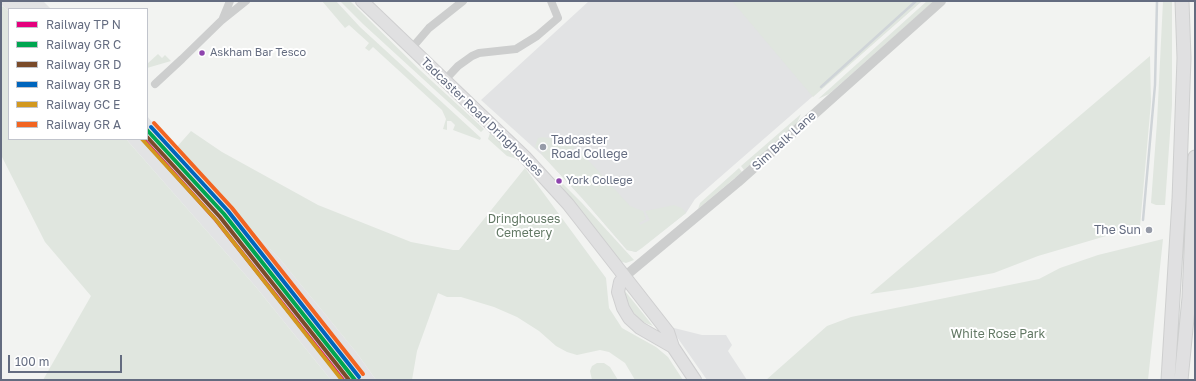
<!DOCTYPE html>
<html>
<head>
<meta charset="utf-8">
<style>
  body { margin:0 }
  #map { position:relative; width:1196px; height:381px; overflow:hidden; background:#f2f3f1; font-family:"Golos Text",sans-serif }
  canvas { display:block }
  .frame { position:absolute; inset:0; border:2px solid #646c80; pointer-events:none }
  .legend { position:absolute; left:8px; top:8px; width:140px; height:132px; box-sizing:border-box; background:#fff; border:1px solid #c1c4cc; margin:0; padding:5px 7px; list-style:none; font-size:12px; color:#646c80 }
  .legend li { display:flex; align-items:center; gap:8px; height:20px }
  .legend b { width:20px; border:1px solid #c1c4cc }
  .scale { position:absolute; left:8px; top:355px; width:114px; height:18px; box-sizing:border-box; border:2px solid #646c80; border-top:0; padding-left:5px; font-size:12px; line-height:14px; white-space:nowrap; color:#646c80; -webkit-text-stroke:3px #fff; paint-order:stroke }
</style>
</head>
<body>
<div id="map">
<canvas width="1196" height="381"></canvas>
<div class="frame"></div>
<ul class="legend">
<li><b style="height:5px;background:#e5007d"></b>Railway TP N</li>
<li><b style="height:5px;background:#00a651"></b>Railway GR C</li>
<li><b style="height:5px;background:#7a4b2a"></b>Railway GR D</li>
<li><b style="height:5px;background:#0065bd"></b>Railway GR B</li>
<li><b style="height:5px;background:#d29820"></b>Railway GC E</li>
<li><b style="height:5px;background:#f26522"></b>Railway GR A</li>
</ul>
<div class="scale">100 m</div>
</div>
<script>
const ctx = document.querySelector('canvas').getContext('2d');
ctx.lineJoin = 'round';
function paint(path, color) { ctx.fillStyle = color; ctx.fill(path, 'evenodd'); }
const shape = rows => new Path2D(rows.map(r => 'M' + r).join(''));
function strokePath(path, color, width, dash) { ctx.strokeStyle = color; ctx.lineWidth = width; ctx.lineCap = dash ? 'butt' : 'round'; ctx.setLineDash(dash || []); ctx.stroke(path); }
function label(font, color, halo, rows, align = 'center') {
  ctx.font = font + ' "Golos Text",sans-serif'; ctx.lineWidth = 4; ctx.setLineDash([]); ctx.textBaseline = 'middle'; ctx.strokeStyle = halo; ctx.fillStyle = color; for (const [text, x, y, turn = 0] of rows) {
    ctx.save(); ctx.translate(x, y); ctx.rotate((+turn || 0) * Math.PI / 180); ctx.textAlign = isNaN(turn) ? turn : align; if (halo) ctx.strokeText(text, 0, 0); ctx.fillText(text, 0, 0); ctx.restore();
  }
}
paint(shape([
  [1,1,43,1,51,9,9,9,9,12,1,4],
  [589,1,922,1,695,199,686,213,636,252,627,250,582,198,543,156,481,100],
  [147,116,192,169,279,258,356,352,376,380,331,380,256,287,126,139,147,139],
  [670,327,702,335,726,335,732,345,728,351,747,380,707,380]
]), '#e2e3e4');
paint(shape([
  [322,1,336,1,360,27,481,138,480,140,453,130,455,125,451,121,447,121,447,130,443,129,446,119,442,110,373,47,369,51,365,48,369,43,349,25,345,28],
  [340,1,350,1,421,71,484,129,481,132,363,24],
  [732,1,922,1,813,97],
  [927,1,934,1,829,94,818,99],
  [1163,1,1172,1,1172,105,1165,205,1156,205,1151,203,1157,122],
  [3,6,9,12,9,139,126,139,256,287,331,380,43,380,91,296,45,242,1,155,1,8],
  [158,54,162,58,165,55,171,61,147,68,147,64],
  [1150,56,1151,102,1140,226,1038,256,994,273,912,288,870,294],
  [801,114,797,123,744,170,741,166],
  [191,131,222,152,318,205,411,242,453,250,459,250,525,168,606,278,609,308,622,328,656,347,668,357,683,380,635,380,625,363,609,352,600,350,577,355,567,352,556,346,539,331,517,317,494,307,461,297,447,297,438,293,417,351,412,380,376,380,356,352,279,258,192,169,175,149],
  [490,133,503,144,517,159,507,156,488,139],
  [542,137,558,139,575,146,569,155,571,156,577,149,579,150,630,206,643,211,646,219,639,223,640,225,650,220,645,211,674,205,682,208,686,213,642,248,636,252,627,250,582,198,543,156,541,153,548,146,544,142,536,149,535,147,538,138],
  [739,168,742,172,698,209,700,203],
  [563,184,582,203,634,260,626,263,619,261,561,186],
  [1163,239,1148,380,766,380,827,326,851,317,1039,279,1060,268,1098,255],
  [625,291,653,326,643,322,631,310,626,299],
  [597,363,604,363,610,367,618,380,592,380,590,371,592,366]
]), '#e0e6df');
strokePath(shape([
  [821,87,916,1],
  [1143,220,1155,85,1157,1]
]), '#cfd4d8', 2.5);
const primary = shape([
  [362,1,525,157,568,204,668,332,673,347,695,380],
  [624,277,620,282,618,292,623,308,629,318,640,328,673,347]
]);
const trunk = shape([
  [1168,380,1179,200,1184,58,1182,1],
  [1181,380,1189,298,1195,157]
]);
strokePath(primary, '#cfcfd0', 14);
strokePath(trunk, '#cecfcf', 15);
strokePath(shape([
  [223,18,230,1],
  [411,49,429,28,463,1],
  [444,81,458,66,472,56,479,53,516,49,537,36,558,18,551,1],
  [155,84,182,59,221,21,246,1]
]), '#cdcece', 8);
strokePath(shape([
  [624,277,738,182,941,1]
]), '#cdcece', 10);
strokePath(primary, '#e0e0e1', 12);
strokePath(trunk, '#e0e0e1', 13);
strokePath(shape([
  [143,139,216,220,343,380]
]), '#e5007d', 4);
strokePath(shape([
  [147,130,224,214,355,380]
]), '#00a651', 4);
strokePath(shape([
  [147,137,220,217,349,380]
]), '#7a4b2a', 4);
strokePath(shape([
  [151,127,228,211,359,377]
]), '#0065bd', 4);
strokePath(shape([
  [142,139,216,220,342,380]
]), '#d29820', 4);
strokePath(shape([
  [154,123,232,208,363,374]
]), '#f26522', 4);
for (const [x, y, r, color] of [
  [202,53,3.5,"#8e44ad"],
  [543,147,4,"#969ba8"],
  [559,181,3.5,"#8e44ad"],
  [1149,230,4,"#969ba8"]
]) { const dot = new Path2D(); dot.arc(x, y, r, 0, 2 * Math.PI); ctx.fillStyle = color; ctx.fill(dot); strokePath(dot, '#fff', 1.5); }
label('11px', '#646c80', '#fff', [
  ["Askham Bar Tesco",210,53],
  ["York College",566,181]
], 'left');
label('12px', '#646c80', '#fff', [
  ["Tadcaster Road Dringhouses",482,117,44],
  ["Sim Balk Lane",784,141,-42]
]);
label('12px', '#646c80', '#fff', [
  ["Tadcaster",551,140],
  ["Road College",551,154],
  ["The Sun",1141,230,"right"]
], 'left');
label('12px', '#627864', '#fff', [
  ["Dringhouses",524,219],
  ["Cemetery",524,233],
  ["White Rose Park",998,334]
]);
</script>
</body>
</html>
